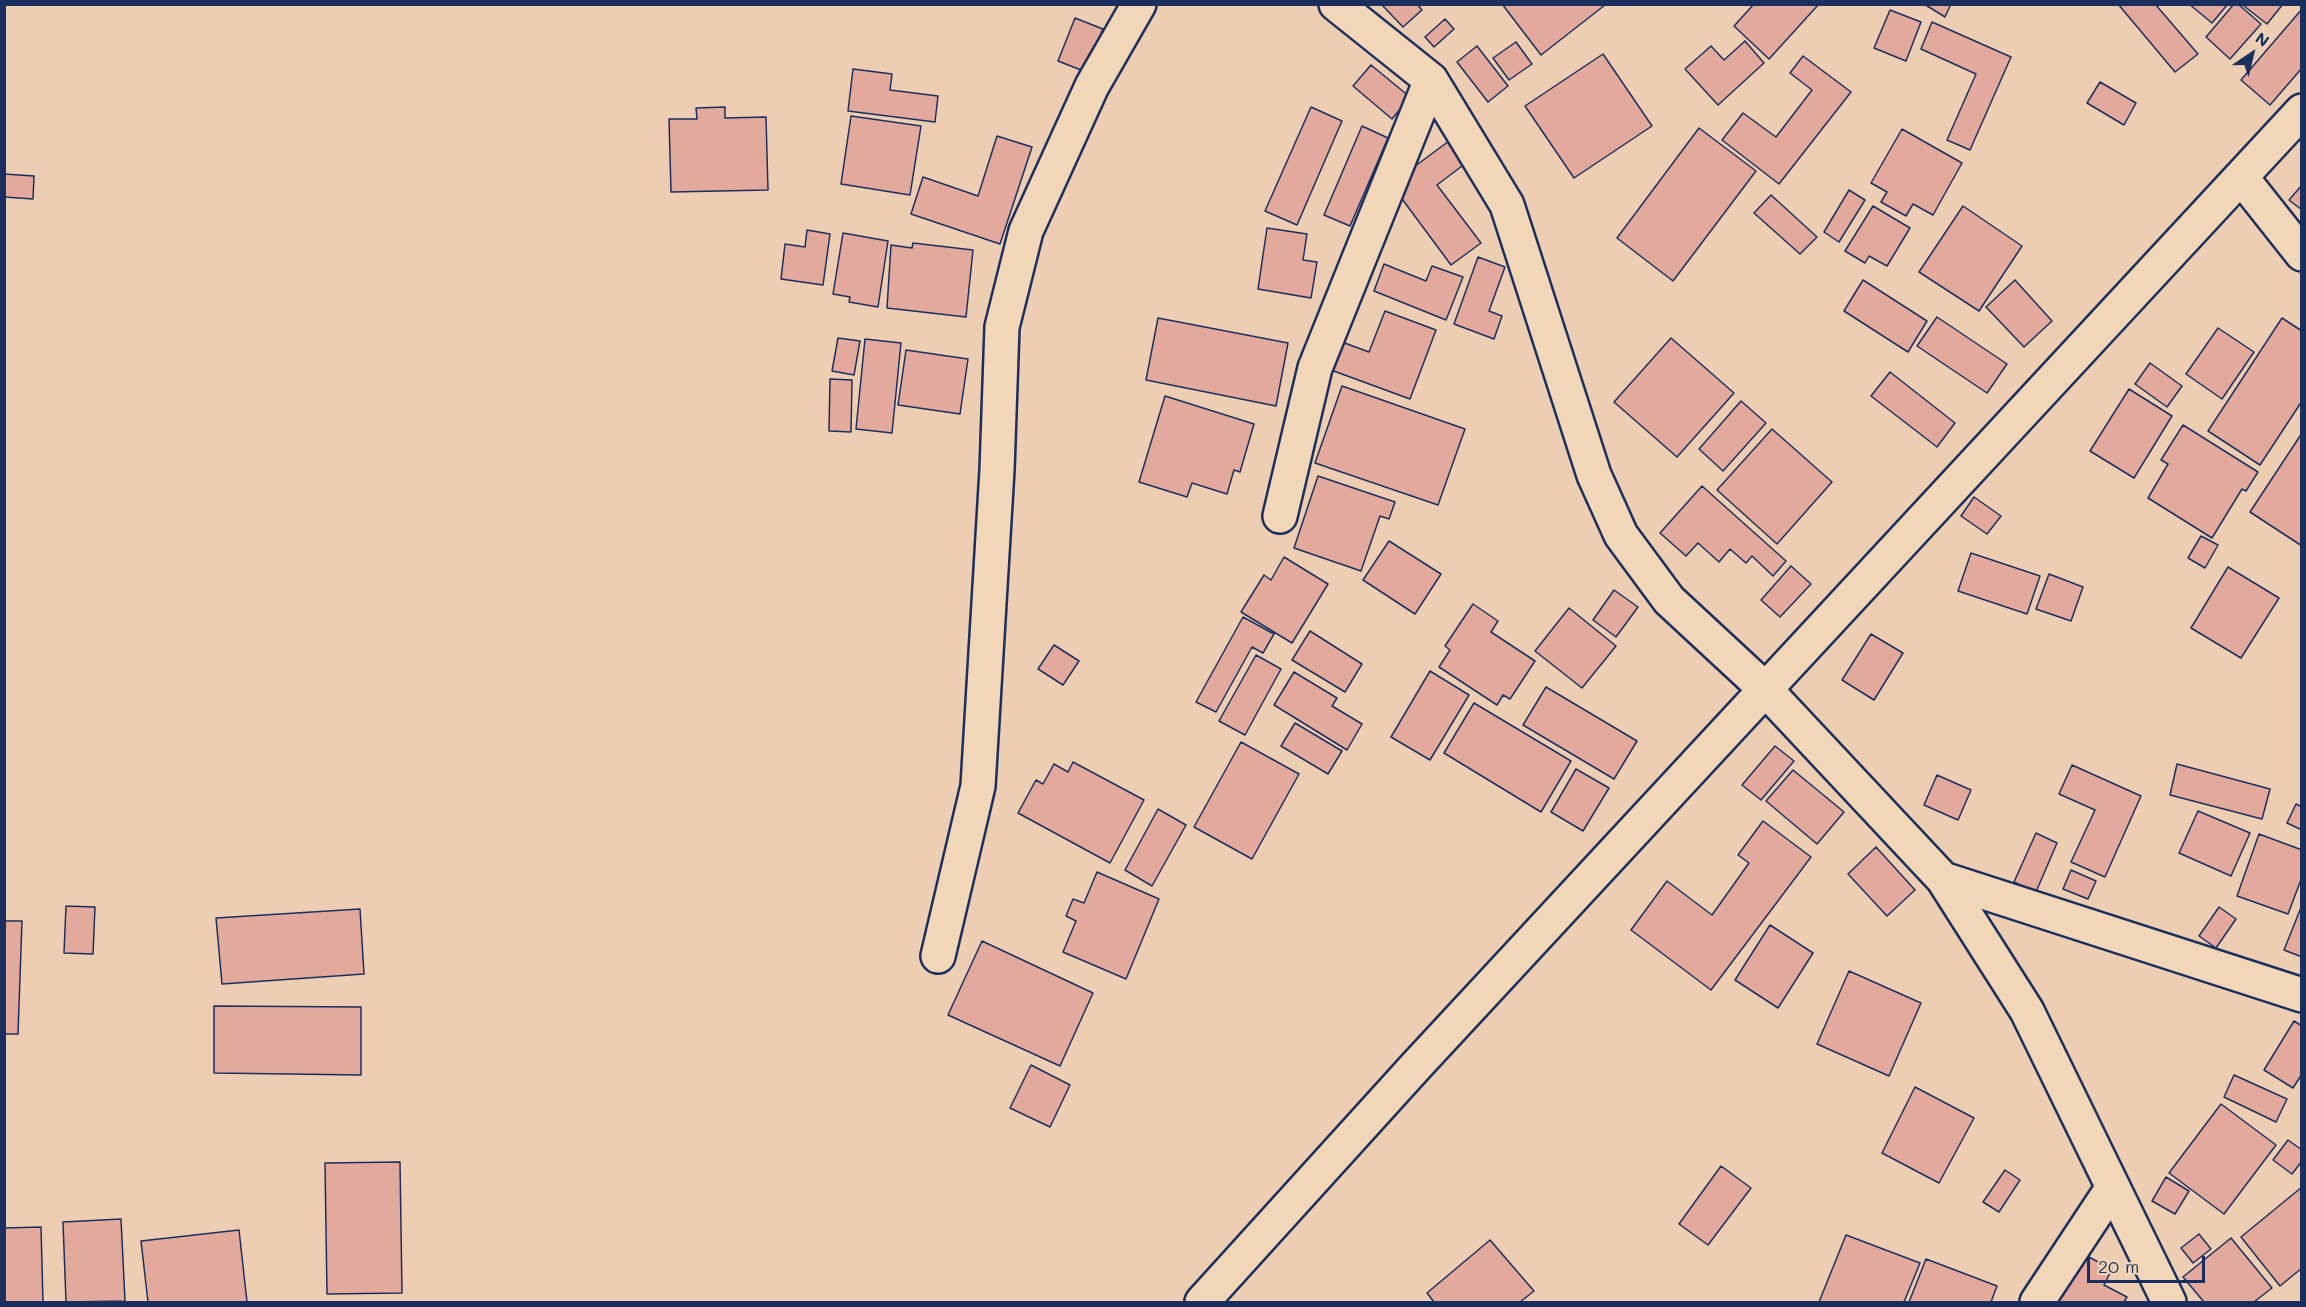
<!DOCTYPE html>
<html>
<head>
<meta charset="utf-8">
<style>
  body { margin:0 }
  #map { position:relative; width:2306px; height:1307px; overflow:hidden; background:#eeceb2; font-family:Mali,sans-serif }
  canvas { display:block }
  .frame { position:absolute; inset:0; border:6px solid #1b2f5e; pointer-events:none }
  .north { position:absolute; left:2222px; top:24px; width:60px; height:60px; -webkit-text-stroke:4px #f1d7b8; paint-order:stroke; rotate:35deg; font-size:16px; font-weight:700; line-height:24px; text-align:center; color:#1b2f5e }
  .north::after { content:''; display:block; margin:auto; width:21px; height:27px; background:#1b2f5e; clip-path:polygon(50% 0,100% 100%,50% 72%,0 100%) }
  .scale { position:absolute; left:2087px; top:1256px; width:118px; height:27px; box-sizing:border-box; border:3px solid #1b2f5e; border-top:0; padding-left:8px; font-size:18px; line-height:21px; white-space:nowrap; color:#1b2f5e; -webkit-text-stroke:4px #f1d7b8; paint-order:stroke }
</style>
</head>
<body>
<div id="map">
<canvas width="2306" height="1307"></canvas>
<div class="frame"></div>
<div class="north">N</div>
<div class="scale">20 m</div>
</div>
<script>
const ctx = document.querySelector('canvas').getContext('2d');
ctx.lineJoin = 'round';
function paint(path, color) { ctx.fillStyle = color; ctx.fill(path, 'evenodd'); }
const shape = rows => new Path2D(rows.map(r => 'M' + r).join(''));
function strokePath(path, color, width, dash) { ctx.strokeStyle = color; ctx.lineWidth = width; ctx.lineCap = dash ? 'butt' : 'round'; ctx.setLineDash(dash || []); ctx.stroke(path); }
const building = shape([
  [1381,4,1417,4,1422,10,1403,27,1381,4],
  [1502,4,1605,4,1605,5,1541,55,1502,4],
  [1754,4,1819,4,1769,59,1734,26,1754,4],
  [1924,4,1951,4,1945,17,1924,4],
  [2118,4,2155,4,2198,54,2175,72,2118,4],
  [2189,4,2228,4,2212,23,2189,4],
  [2234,4,2238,4,2261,24,2230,59,2206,37,2234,4],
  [2245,4,2283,4,2267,24,2244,6,2245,4],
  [2302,9,2302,68,2270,105,2241,80,2302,9],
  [1890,10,1921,22,1906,61,1874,48,1890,10],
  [1075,18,1103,29,1086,72,1058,61,1075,18],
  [1445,19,1454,29,1434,47,1425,37,1445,19],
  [1932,22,2011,57,1970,150,1947,140,1976,74,1921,49,1932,22],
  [1745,41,1764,63,1718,105,1685,69,1711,46,1724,60,1745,41],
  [1516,42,1532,64,1509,80,1493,58,1516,42],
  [1477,46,1508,86,1488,102,1457,62,1477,46],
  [1603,54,1652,126,1574,178,1525,106,1603,54],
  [1803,56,1851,92,1779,184,1722,140,1743,113,1776,137,1812,90,1790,73,1803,56],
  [1371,65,1410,97,1392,119,1353,86,1371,65],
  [853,69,892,74,890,90,938,96,935,122,848,111,853,69],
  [2100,82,2136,103,2124,125,2087,103,2100,82],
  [725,107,725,118,766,117,768,190,671,192,669,119,697,119,696,108,725,107],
  [1311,107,1342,121,1297,225,1265,211,1311,107],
  [851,116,921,126,910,195,841,184,851,116],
  [1362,126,1388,138,1350,226,1324,215,1362,126],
  [1699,128,1756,171,1673,281,1617,238,1699,128],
  [1902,129,1962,163,1933,215,1913,204,1906,216,1881,202,1887,192,1871,183,1902,129],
  [997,136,1032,147,1000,244,911,214,923,177,978,196,997,136],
  [1449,141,1466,163,1437,185,1481,243,1451,265,1391,184,1449,141],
  [4,174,34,176,33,199,4,197,4,174],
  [2302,185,2302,210,2289,200,2302,185],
  [1849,190,1865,200,1839,242,1824,232,1849,190],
  [1771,195,1817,237,1800,254,1754,213,1771,195],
  [1873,206,1910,228,1887,266,1869,256,1865,263,1845,251,1873,206],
  [1963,206,2022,246,1979,311,1919,272,1963,206],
  [1267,228,1307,234,1303,260,1317,262,1311,298,1258,289,1267,228],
  [807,230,830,234,823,285,781,279,785,244,805,247,807,230],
  [843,233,888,241,878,307,849,302,850,297,833,294,843,233],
  [913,243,973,250,966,317,887,308,891,245,912,248,913,243],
  [1478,257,1505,267,1489,311,1502,316,1494,339,1454,324,1478,257],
  [1384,264,1426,281,1432,266,1463,277,1446,320,1374,291,1384,264],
  [1863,280,1927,321,1908,352,1844,311,1863,280],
  [2015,280,2052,321,2024,347,1986,307,2015,280],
  [1385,311,1436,330,1410,399,1331,370,1342,342,1369,352,1385,311],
  [1937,317,2007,364,1987,393,1917,346,1937,317],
  [1158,318,1288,343,1276,406,1146,380,1158,318],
  [2282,318,2302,331,2302,401,2260,465,2208,431,2282,318],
  [2218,328,2254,352,2222,399,2186,374,2218,328],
  [838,338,860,341,854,375,832,371,838,338],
  [1671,338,1734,393,1677,457,1614,402,1671,338],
  [865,339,901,343,892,433,856,429,865,339],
  [906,350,968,359,960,414,898,405,906,350],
  [2150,363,2182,386,2167,407,2135,384,2150,363],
  [1890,372,1955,423,1937,447,1871,396,1890,372],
  [830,379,852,380,851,432,829,431,830,379],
  [1342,386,1465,429,1438,505,1315,463,1342,386],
  [2129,389,2172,416,2134,478,2090,451,2129,389],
  [1165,396,1254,424,1240,472,1234,470,1227,494,1192,483,1187,497,1139,482,1165,396],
  [1741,401,1766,423,1723,471,1699,449,1741,401],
  [2183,425,2258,472,2246,491,2242,489,2212,538,2148,498,2168,464,2161,460,2183,425],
  [1772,429,1832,482,1777,544,1717,490,1772,429],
  [2302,433,2302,546,2250,512,2302,433],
  [1318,476,1395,502,1389,519,1380,516,1361,571,1294,548,1318,476],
  [1702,486,1786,561,1773,576,1752,556,1746,563,1730,549,1719,562,1698,543,1686,556,1660,533,1702,486],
  [1974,497,2001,516,1987,534,1961,516,1974,497],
  [2201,536,2218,545,2205,568,2188,558,2201,536],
  [1389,541,1441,574,1415,614,1363,580,1389,541],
  [1971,553,2040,576,2027,614,1958,591,1971,553],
  [1284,557,1328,584,1292,643,1241,612,1264,575,1271,580,1284,557],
  [1791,566,1811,584,1780,617,1761,600,1791,566],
  [2228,567,2279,598,2241,658,2191,628,2228,567],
  [2049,574,2083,587,2071,621,2036,609,2049,574],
  [1614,590,1638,607,1616,637,1593,620,1614,590],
  [1473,604,1498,621,1491,632,1535,661,1510,699,1503,695,1497,705,1439,667,1450,650,1445,646,1473,604],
  [1569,608,1616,646,1582,688,1535,651,1569,608],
  [1243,617,1274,634,1263,653,1252,647,1216,712,1196,702,1243,617],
  [1310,631,1362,664,1345,692,1292,660,1310,631],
  [1871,634,1903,653,1874,700,1842,680,1871,634],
  [1054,645,1079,661,1063,685,1038,669,1054,645],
  [1256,655,1281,669,1245,735,1219,721,1256,655],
  [1430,671,1469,695,1430,760,1391,737,1430,671],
  [1294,672,1337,698,1332,706,1362,724,1347,750,1274,705,1294,672],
  [1546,687,1637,741,1614,779,1523,725,1546,687],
  [1474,703,1571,761,1541,812,1444,753,1474,703],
  [1295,723,1342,751,1328,774,1281,746,1295,723],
  [1241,742,1299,774,1252,859,1194,827,1241,742],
  [1775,746,1794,761,1761,800,1742,785,1775,746],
  [1073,762,1144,800,1110,863,1018,813,1036,780,1043,784,1054,764,1068,772,1073,762],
  [2177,764,2270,789,2262,819,2170,795,2177,764],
  [2072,765,2141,796,2105,877,2071,862,2095,810,2059,794,2072,765],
  [1576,769,1609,788,1583,831,1551,812,1576,769],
  [1793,770,1844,812,1817,844,1766,801,1793,770],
  [1937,775,1971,790,1958,820,1924,805,1937,775],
  [2296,804,2300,806,2302,804,2302,830,2287,823,2296,804],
  [1158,809,1186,825,1152,886,1125,870,1158,809],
  [2198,811,2250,833,2231,876,2179,853,2198,811],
  [1763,821,1811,857,1711,990,1631,930,1667,881,1712,915,1749,863,1738,855,1763,821],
  [2036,833,2057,843,2036,892,2014,882,2036,833],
  [2259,834,2302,850,2302,877,2288,914,2237,896,2259,834],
  [1876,847,1915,890,1887,916,1848,874,1876,847],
  [2071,870,2096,881,2088,899,2063,889,2071,870],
  [1097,872,1159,899,1126,979,1063,952,1076,921,1066,916,1073,899,1084,903,1097,872],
  [2302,905,2302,957,2284,950,2302,905],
  [66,906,95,907,93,954,64,953,66,906],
  [2219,907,2236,919,2216,948,2199,936,2219,907],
  [360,909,364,974,222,984,216,918,360,909],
  [4,921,22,921,18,1034,4,1034,4,921],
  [1770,925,1813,953,1778,1008,1735,980,1770,925],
  [982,941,1093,993,1060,1066,948,1015,982,941],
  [1849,971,1921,1003,1889,1076,1817,1044,1849,971],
  [214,1006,361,1007,361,1075,214,1073,214,1006],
  [2294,1021,2302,1026,2302,1074,2293,1088,2264,1070,2294,1021],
  [1031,1065,1070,1085,1050,1127,1010,1108,1031,1065],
  [2234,1075,2287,1099,2276,1122,2224,1097,2234,1075],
  [1915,1087,1974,1118,1939,1183,1882,1153,1915,1087],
  [2221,1104,2276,1145,2224,1214,2169,1173,2221,1104],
  [2288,1140,2302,1150,2302,1161,2292,1174,2273,1160,2288,1140],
  [400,1162,402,1293,327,1294,325,1163,400,1162],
  [1721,1166,1751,1188,1708,1245,1679,1224,1721,1166],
  [2005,1170,2020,1180,1999,1212,1983,1202,2005,1170],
  [2166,1177,2189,1191,2175,1214,2152,1201,2166,1177],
  [2302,1187,2302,1268,2280,1286,2241,1237,2302,1187],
  [121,1219,125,1301,66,1302,63,1222,121,1219],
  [41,1227,43,1302,4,1302,4,1228,41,1227],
  [239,1230,247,1302,148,1302,141,1241,239,1230],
  [2199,1234,2211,1249,2193,1263,2181,1248,2199,1234],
  [1846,1235,1920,1263,1904,1302,1819,1302,1846,1235],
  [2231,1238,2272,1288,2254,1302,2204,1302,2183,1277,2231,1238],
  [1490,1240,1534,1291,1520,1302,1434,1302,1427,1293,1490,1240],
  [2079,1252,2112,1269,2104,1285,2127,1297,2124,1302,2053,1302,2079,1252],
  [1926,1259,1997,1286,1991,1302,1909,1302,1926,1259]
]);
paint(building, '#e2a99c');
strokePath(building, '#1b2f5e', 1.5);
const minor = shape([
  [1336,4,1431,80,1507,205,1594,475,1621,535,1669,600,1765,689,1943,879,2027,1011,2169,1302],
  [2241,177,2302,254],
  [1280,516,1315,368,1431,80],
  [1943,879,2302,995],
  [938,956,978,786,997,470,1002,327,1026,231,1092,86,1139,4],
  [1202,1302,1416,1066,2302,111],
  [2037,1302,2113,1187]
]);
strokePath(minor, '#1b2f5e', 38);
strokePath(minor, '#f1d7b8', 33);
</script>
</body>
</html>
